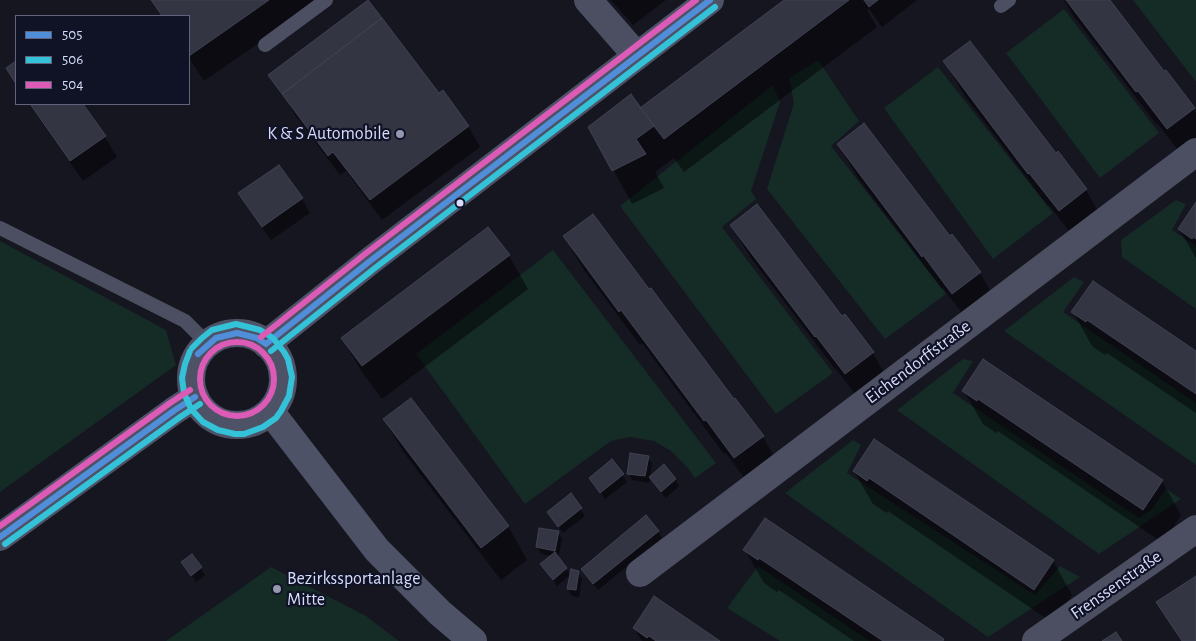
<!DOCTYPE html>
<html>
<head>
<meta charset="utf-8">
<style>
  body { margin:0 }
  #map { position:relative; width:1196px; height:641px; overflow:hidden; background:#151620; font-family:"Alegreya Sans",sans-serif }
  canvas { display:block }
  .legend { position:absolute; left:15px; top:15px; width:175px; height:90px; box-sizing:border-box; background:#101225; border:1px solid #60637b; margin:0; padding:6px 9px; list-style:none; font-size:15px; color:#d7dcfc }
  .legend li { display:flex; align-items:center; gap:10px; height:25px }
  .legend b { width:25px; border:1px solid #60637b }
</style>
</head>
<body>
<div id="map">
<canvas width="1196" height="641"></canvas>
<ul class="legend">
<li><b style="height:6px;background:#518eda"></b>505</li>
<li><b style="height:6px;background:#34c2d8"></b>506</li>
<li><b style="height:6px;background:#db5bb6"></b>504</li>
</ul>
</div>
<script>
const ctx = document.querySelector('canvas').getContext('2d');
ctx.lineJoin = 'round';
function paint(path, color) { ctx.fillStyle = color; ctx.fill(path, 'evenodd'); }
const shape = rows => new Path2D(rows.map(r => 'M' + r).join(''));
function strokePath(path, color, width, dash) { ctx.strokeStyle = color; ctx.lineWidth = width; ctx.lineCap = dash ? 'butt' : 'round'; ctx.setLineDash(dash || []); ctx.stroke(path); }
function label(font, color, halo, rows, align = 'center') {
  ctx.font = font + ' "Alegreya Sans",sans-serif'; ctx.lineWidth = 4.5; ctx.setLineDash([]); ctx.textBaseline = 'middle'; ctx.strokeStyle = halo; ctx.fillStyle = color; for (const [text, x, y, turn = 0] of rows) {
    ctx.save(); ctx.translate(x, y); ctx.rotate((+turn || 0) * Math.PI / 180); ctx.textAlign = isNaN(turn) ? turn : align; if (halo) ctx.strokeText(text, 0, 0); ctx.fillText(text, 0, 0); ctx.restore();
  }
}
paint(shape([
  [1133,0,1196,0,1196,82],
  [1064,9,1159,133,1100,178,1006,53],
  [818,60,859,121,831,146,946,294,885,339,767,189,794,103,789,78],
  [938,67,1053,213,993,259,884,108],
  [773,85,780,102,751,191,756,199,722,227,833,373,776,414,620,206],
  [1176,200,1186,204,1172,230,1196,246,1196,309,1122,257,1121,240],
  [0,241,166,330,176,365,0,492],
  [553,250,716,463,695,478,688,468,671,451,654,441,630,437,611,441,525,504,416,354],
  [1074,277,1084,282,1063,312,1196,403,1196,465,1004,331],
  [963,359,973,361,953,393,1139,518,1152,509,1166,489,1181,499,1099,554,897,410],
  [853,440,861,445,847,473,1035,595,1060,566,1080,577,988,637,785,493],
  [758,566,870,641,780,641,727,608],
  [271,567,366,616,399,641,166,641]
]), '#142b26');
paint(shape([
  [150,0,321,0,204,81,189,58,189,16,161,16],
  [611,0,666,0,633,25],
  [786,0,917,0,882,27,869,9,867,10,877,27,684,172,674,158,655,172,664,188,632,204,590,127,640,109],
  [1064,0,1108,0,1163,73,1196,112,1196,155,1187,162,1158,124,1157,125,1072,14],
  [945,62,1055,155,1058,153,1086,190,1105,223,1079,244,1049,205,1048,206,964,95],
  [439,95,468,126,480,147,382,220,346,171,340,175,295,115,287,101],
  [29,104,82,104,105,137,117,157,83,181],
  [838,145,949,238,980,273,999,306,972,326,943,288,942,289,858,178],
  [240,194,302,199,310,213,271,240,248,208],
  [1196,204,1196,258,1179,229],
  [731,225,842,318,844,316,873,353,892,387,865,407,836,369,835,369,751,258],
  [564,237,649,291,763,437,782,470,754,491,725,452,724,454,642,343,640,345,584,270],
  [509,256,528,289,382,399,362,372,342,338],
  [1073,312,1196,352,1196,413,1107,353,1105,355,1092,346],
  [964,391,1162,481,1181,515,1163,543,998,431,996,433,983,424],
  [384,420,508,526,527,560,501,580,404,453],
  [648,457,652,464,649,483,632,480,629,473],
  [612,461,627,482,605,499,590,478],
  [854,471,1053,561,1072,595,1053,623,888,511,887,513,873,504],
  [650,477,675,479,679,486,666,498,654,484],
  [571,495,585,516,563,533,548,513],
  [558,532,562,539,558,558,570,575,557,586,542,565,553,556,541,554,537,547],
  [658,532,662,538,598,590,586,576,582,569],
  [745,550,943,640,944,641,854,641,779,590,777,592,764,583],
  [192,555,205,575,196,582,187,569],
  [578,572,582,579,579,597,572,596,568,589],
  [1196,577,1196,641,1181,641,1158,603],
  [634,628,718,641,642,641]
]), '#0007');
const building = shape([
  [151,0,269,0,189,56,189,16,162,16,151,0],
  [368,0,382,18,282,94,268,75,368,0],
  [784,0,849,0,664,139,640,108,784,0],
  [864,0,878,0,869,7,864,0],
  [1066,0,1110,0,1164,71,1166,70,1195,108,1167,129,1138,91,1136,92,1066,0],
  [382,18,439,93,443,90,469,126,370,200,333,152,328,156,282,94,382,18],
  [970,41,1056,153,1058,151,1087,189,1059,211,1029,173,1028,174,943,61,970,41],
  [16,61,16,84,6,68,16,61],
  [631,94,654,126,636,139,646,154,612,171,588,127,631,94],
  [30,104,83,104,106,136,70,161,30,104],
  [864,123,950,236,952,234,981,272,952,294,923,255,922,257,837,144,864,123],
  [279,165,303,198,262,227,238,193,279,165],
  [1196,202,1196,239,1193,237,1192,239,1178,229,1196,202],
  [757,204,842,316,845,314,874,352,845,374,816,336,815,337,730,225,757,204],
  [593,214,649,289,651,288,734,399,735,398,764,436,734,458,706,420,704,421,621,310,619,312,563,236,593,214],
  [488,227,510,255,362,366,341,338,488,227],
  [1093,281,1196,351,1196,394,1087,320,1086,322,1071,312,1093,281],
  [983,359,1163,480,1143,510,978,399,977,401,962,391,983,359],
  [411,398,509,526,481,548,383,419,411,398],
  [874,439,1054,560,1034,590,869,478,867,481,853,471,874,439],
  [630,453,649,456,645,476,627,474,630,453],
  [612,459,624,474,600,493,589,478,612,459],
  [664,464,676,479,661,492,649,477,664,464],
  [571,493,582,508,558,527,547,512,571,493],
  [646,515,659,531,593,584,581,569,646,515],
  [765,518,944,639,943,641,883,641,759,558,758,560,743,550,765,518],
  [539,528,559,531,555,551,536,547,539,528],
  [555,552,567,568,553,580,540,564,555,552],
  [192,554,202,567,191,576,181,562,192,554],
  [571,569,579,571,576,590,567,589,571,569],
  [1196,576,1196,641,1182,641,1156,602,1196,576],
  [654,596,720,641,656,641,649,636,647,638,633,628,654,596],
  [1116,632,1122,641,1102,641,1116,632]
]);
paint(building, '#333542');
strokePath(building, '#404253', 1);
strokePath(shape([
  [1001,6,1009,0],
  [265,45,326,0],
  [0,228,185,321,208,344]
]), '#4b4f61', 14);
strokePath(shape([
  [588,0,637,56],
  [640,573,1196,152],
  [1036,641,1196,529]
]), '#4b4f61', 28);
strokePath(shape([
  '191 379a46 46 0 1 1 92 0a46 46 0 1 1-92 0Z',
  [266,344,370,261,710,0],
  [270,411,377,550,440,613,473,641],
  [0,537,175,410,195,397]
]), '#4e5266', 28);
strokePath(shape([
  [266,344,370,261,710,0],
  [198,354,216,338,237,333,257,338,266,344],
  [0,537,175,410,195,397]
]), '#518eda', 6);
strokePath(shape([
  [190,351,185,364,182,378,184,393,191,409,203,422,218,430,235,434,244,434,263,427,276,418,281,411,289,396,292,377,288,359,284,352,273,338,260,330,236,324,212,330,202,338,192,348],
  [271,351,375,268,715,7],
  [5,544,180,417,200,404]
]), '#34c2d8', 6);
strokePath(shape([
  [261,337,365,254,696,0],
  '200 379a37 37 0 1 1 74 0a37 37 0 1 1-74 0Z',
  [0,526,170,403,190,390]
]), '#db5bb6', 6);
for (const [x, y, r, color] of [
  [400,134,5,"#9397af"],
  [460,203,4.5,"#d7dcfc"],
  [277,589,5,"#9397af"]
]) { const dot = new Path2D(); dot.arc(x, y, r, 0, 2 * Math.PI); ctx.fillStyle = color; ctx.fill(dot); strokePath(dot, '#101225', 2); }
label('18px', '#d7dcfc', '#101225', [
  ["K & S Automobile",390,134],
  ["Bezirkssportanlage",287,579,"left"],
  ["Mitte",287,600,"left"]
], 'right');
label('18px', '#d7dcfc', '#101225', [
  ["Eichendorffstraße",918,362,-37],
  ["Frenssenstraße",1116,585,-35]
]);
</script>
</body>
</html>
